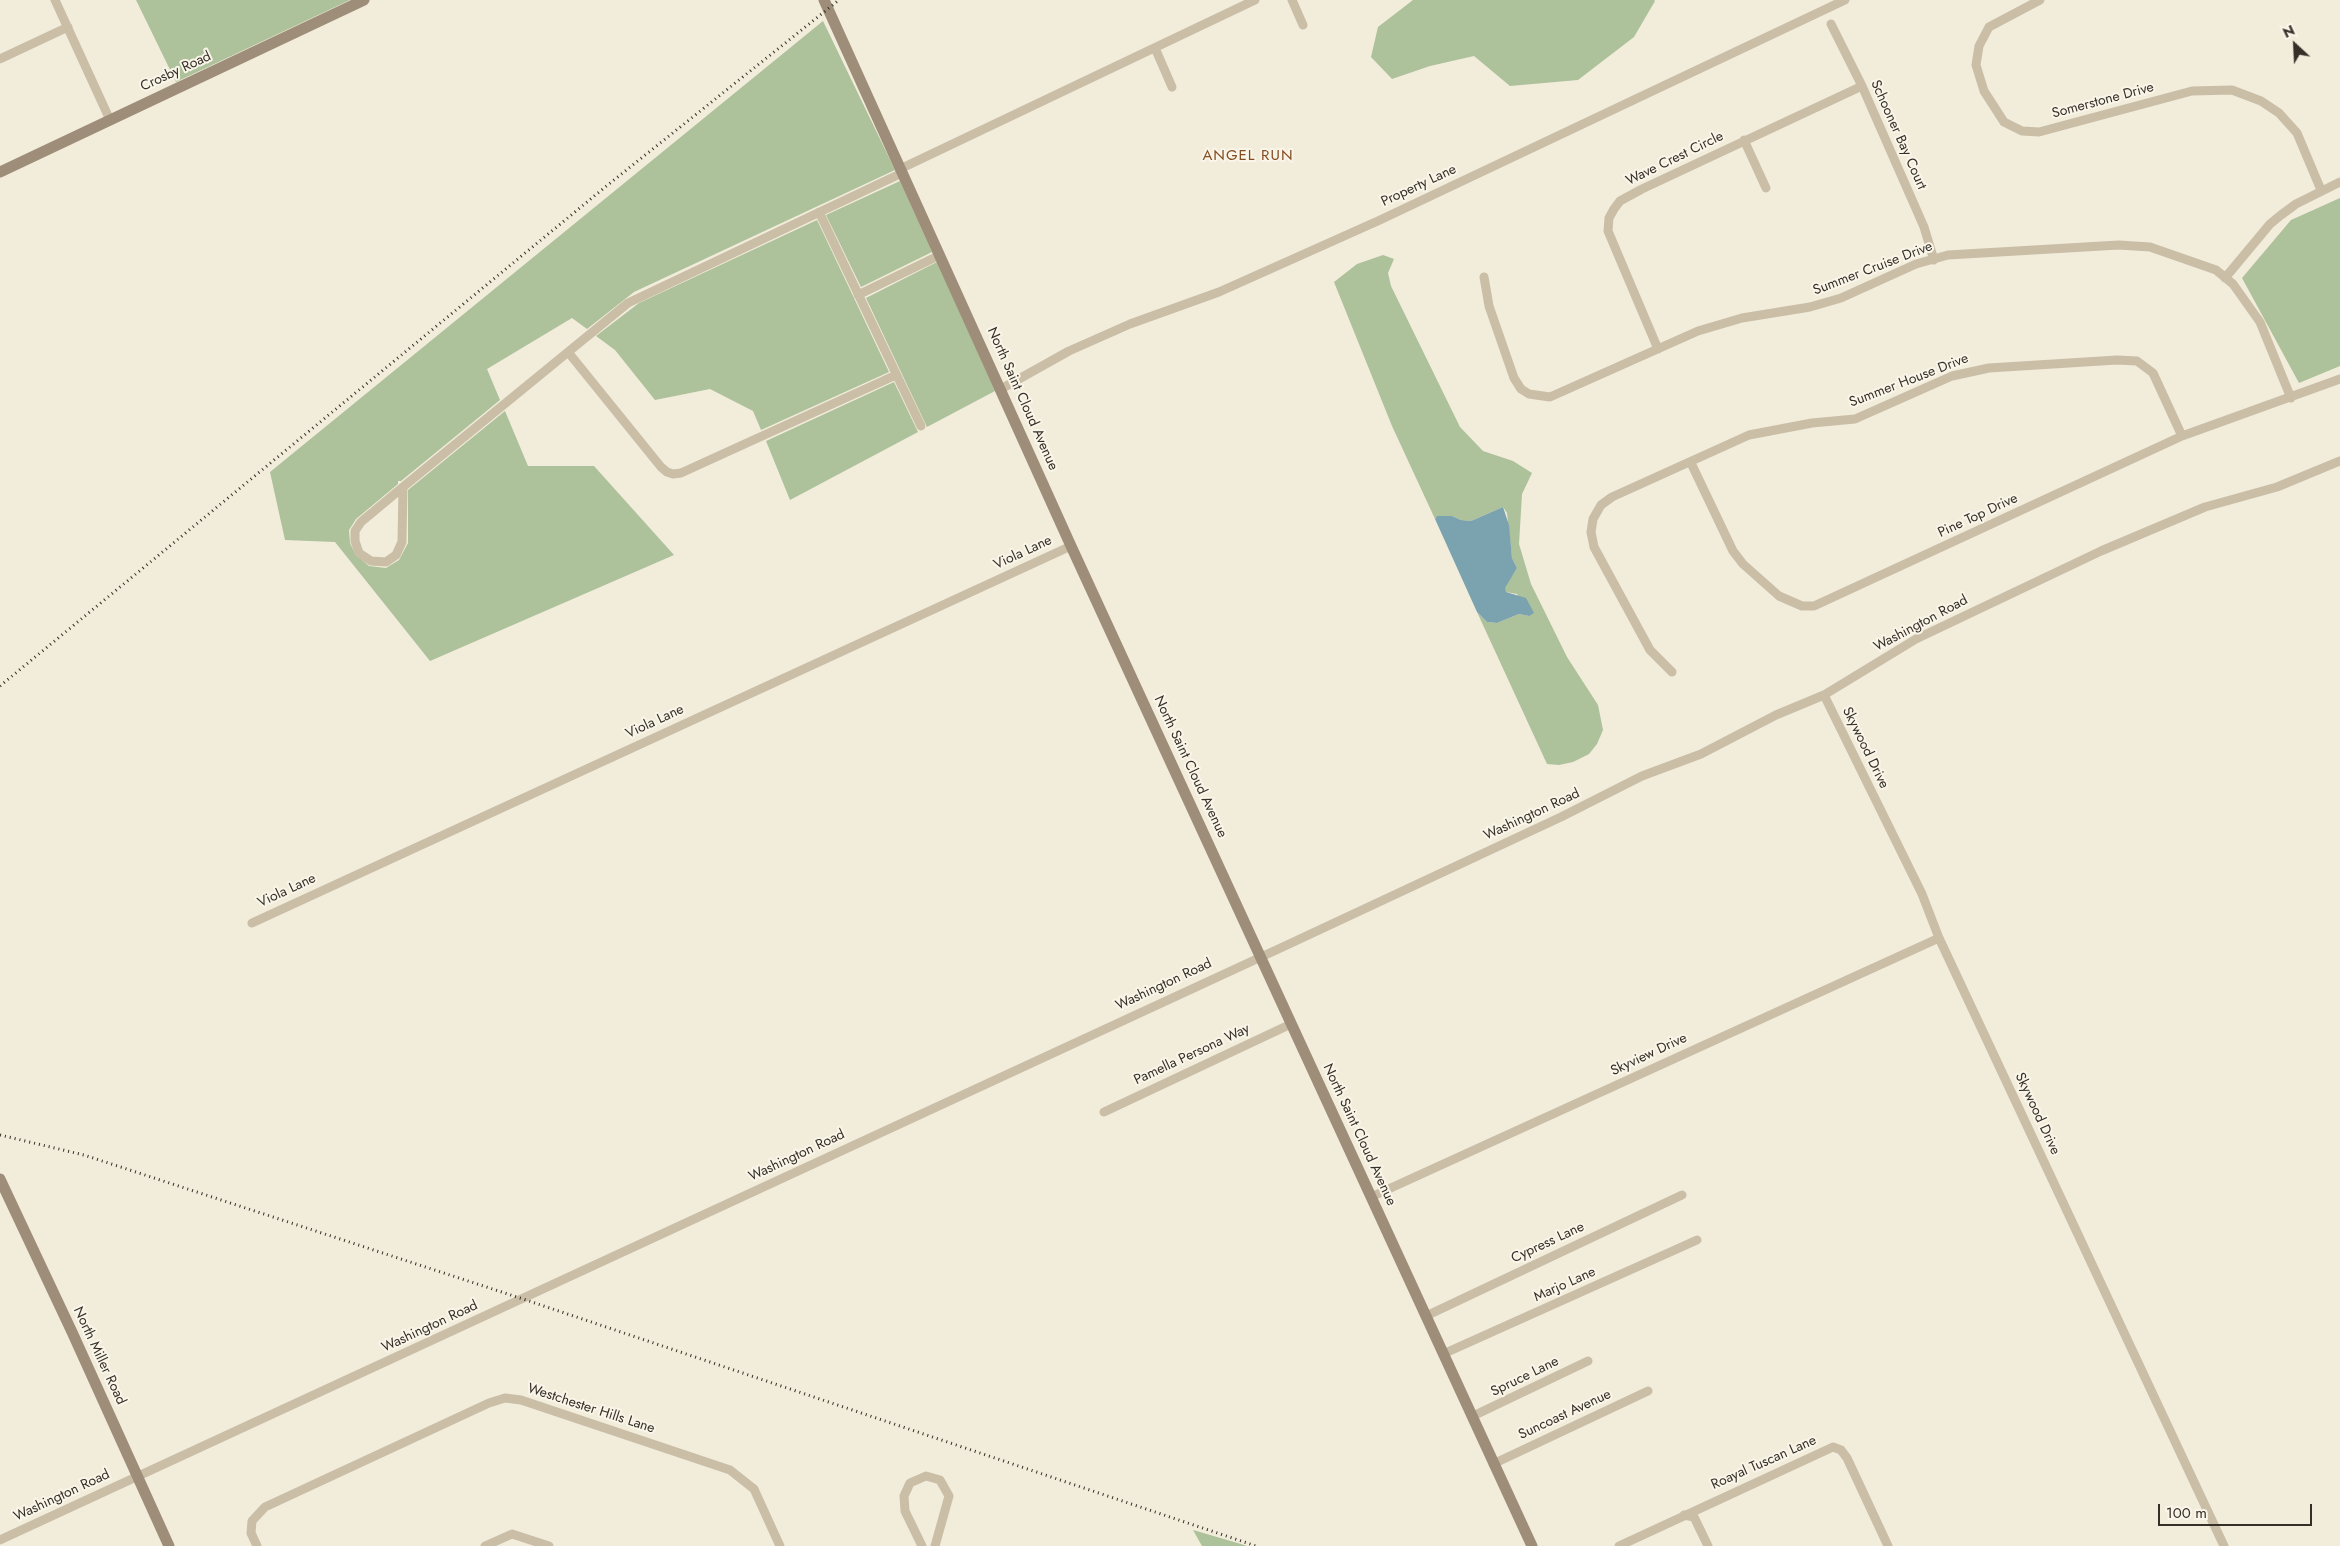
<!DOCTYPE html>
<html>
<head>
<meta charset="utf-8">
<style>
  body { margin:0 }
  #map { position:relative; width:2340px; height:1546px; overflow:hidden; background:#f2ecdb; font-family:Jost,sans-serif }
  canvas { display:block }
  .north { position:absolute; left:2270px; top:20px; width:50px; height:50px; -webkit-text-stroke:4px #f9f5e8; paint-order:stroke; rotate:335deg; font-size:14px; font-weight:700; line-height:20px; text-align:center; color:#362f28 }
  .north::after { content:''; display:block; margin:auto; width:18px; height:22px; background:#362f28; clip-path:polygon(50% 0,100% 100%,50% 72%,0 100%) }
  .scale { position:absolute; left:2158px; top:1504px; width:154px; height:22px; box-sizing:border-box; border:2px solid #362f28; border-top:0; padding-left:6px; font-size:15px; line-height:18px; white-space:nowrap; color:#362f28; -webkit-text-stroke:4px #f9f5e8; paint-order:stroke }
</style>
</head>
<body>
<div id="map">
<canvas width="2340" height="1546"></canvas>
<div class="north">N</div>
<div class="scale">100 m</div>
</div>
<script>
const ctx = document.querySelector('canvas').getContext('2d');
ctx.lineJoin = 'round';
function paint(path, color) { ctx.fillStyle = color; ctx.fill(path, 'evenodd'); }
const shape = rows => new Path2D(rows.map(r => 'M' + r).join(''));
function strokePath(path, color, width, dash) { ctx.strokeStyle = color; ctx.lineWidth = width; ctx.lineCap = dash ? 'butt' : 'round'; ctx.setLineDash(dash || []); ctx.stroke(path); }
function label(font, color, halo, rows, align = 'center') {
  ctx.font = font + ' Jost,sans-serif'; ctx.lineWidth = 4; ctx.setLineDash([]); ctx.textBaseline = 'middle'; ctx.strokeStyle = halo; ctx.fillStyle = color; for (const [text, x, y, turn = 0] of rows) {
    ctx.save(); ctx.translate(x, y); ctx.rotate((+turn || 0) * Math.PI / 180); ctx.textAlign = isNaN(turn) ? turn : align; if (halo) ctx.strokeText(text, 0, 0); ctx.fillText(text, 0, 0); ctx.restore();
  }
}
paint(shape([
  [136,0,350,0,176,82],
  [1413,0,1654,0,1655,1,1634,37,1578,80,1510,86,1474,56,1430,66,1392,79,1371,57,1378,27],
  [823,21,895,170,634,292,587,329,572,318,487,369,500,400,401,481,398,481,398,484,356,519,349,530,350,543,355,554,369,566,386,568,399,560,408,543,408,490,505,411,528,466,594,466,674,555,430,661,335,542,285,540,270,472],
  [900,181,932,252,861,287,826,215],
  [2340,198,2340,366,2299,383,2242,278,2291,220],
  [817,220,889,372,761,430,753,411,710,389,655,400,615,350,596,336,639,303],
  [1383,255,1394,259,1388,273,1391,286,1460,427,1483,451,1513,461,1532,473,1522,494,1519,544,1531,584,1567,657,1598,705,1603,730,1597,744,1589,754,1573,762,1559,765,1547,764,1477,612,1487,622,1497,623,1519,614,1529,616,1517,594,1506,592,1504,588,1517,568,1512,558,1507,513,1503,507,1471,521,1461,520,1452,516,1437,516,1435,519,1392,426,1334,282,1357,264],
  [937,262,995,391,927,427,866,298],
  [894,382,918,432,790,500,766,441],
  [1193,1530,1241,1544,1247,1546,1202,1546]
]), '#adc19b');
paint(shape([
  [1503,507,1509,525,1512,558,1517,568,1505,588,1506,592,1526,598,1534,613,1529,616,1519,614,1497,623,1487,622,1477,612,1435,519,1437,516,1452,516,1461,520,1471,521]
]), '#7aa3af');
strokePath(shape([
  [55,0,110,120],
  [1292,0,1303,25],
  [2040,0,1989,27,1979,46,1976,65,1984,91,2004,122,2022,131,2039,132,2192,91,2232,90,2261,101,2279,113,2297,133,2321,190],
  [1831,24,1862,86,1924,227,1934,260],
  [1155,48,1172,87],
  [0,59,68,27],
  [1744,140,1766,188],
  [900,169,1255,0],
  [819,212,921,426],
  [1484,277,1489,306,1514,378,1521,389,1529,394,1550,397,1698,331,1742,318,1810,307,1841,298,1916,264,1948,255,2119,245,2150,247,2216,270,2233,284,2260,322,2291,398],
  [2225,278,2270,224,2281,215,2296,204,2340,182],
  [858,295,940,255],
  [1658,349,1608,231,1609,218,1614,209,1620,201,1642,189,1862,86],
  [568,352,661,467,667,472,673,474,681,473,896,375],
  [1001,389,1069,351,1130,324,1219,292,1380,220,1845,0],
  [1691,463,1733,551,1743,564,1779,596,1802,606,1814,606,2182,436,2340,379],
  [403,487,402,542,396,555,386,562,371,561,359,553,355,541,355,531,361,522,403,487,628,303,902,173],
  [1672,672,1650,650,1594,547,1591,532,1593,519,1601,505,1612,497,1749,435,1812,423,1855,419,1952,376,1989,368,2117,360,2137,361,2153,373,2182,436],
  [1824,695,1922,894,1939,938,2224,1546],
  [252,923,1071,546],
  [1104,1112,1291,1024],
  [1371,1197,1939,938],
  [1426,1316,1682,1195],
  [1443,1354,1697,1240],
  [1473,1416,1588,1361],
  [1493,1464,1648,1391],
  [1684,1515,1694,1517,1708,1546],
  [0,1540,1287,945,1561,817,1642,776,1701,754,1776,715,1824,695,1916,639,2101,551,2205,507,2277,487,2340,461],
  [257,1546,251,1533,252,1521,265,1507,489,1403,505,1398,521,1400,730,1470,754,1489,780,1546],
  [485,1546,512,1534,549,1546],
  [922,1546,905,1511,904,1496,910,1483,926,1476,940,1480,949,1496,935,1546],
  [1619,1546,1833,1447,1841,1450,1847,1458,1888,1546]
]), '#cabea7', 9);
strokePath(shape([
  [824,0,1071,546,1532,1546],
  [0,172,364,0],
  [0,1179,72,1332,169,1546]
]), '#9e8d78', 11);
strokePath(shape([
  [0,686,604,188,839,0],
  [0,1135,84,1155,523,1299,1256,1546]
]), '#362f28', 3, [1, 4]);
label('14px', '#362f28', '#f9f5e8', [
  ["Crosby Road",176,72,-25],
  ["Somerstone Drive",2103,101,-15],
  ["Schooner Bay Court",1898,135,66],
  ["Wave Crest Circle",1675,159,-26],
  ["Property Lane",1419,186,-25],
  ["Summer Cruise Drive",1873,269,-21],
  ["Summer House Drive",1909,381,-21],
  ["North Saint Cloud Avenue",1022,399,66],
  ["Pine Top Drive",1978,516,-25],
  ["Viola Lane",1023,553,-25],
  ["Washington Road",1921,624,-28],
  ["Viola Lane",655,722,-25],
  ["Skywood Drive",1865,748,64],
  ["North Saint Cloud Avenue",1190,767,65],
  ["Washington Road",1532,815,-25],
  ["Viola Lane",287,891,-25],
  ["Washington Road",1164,985,-25],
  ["Pamella Persona Way",1192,1055,-25],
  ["Skyview Drive",1649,1055,-25],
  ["Skywood Drive",2037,1114,65],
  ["North Saint Cloud Avenue",1359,1135,65],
  ["Washington Road",797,1156,-25],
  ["Cypress Lane",1548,1243,-25],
  ["Marjo Lane",1565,1285,-24],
  ["Washington Road",430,1327,-25],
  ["North Miller Road",99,1356,65],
  ["Spruce Lane",1525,1377,-26],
  ["Westchester Hills Lane",591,1409,18],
  ["Suncoast Avenue",1565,1415,-25],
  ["Roayal Tuscan Lane",1764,1463,-24],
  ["Washington Road",62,1496,-25]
]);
ctx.letterSpacing = '1px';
label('15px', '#854c21', '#f9f5e8', [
  ["ANGEL RUN",1248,156]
]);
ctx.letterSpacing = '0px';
</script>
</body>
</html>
